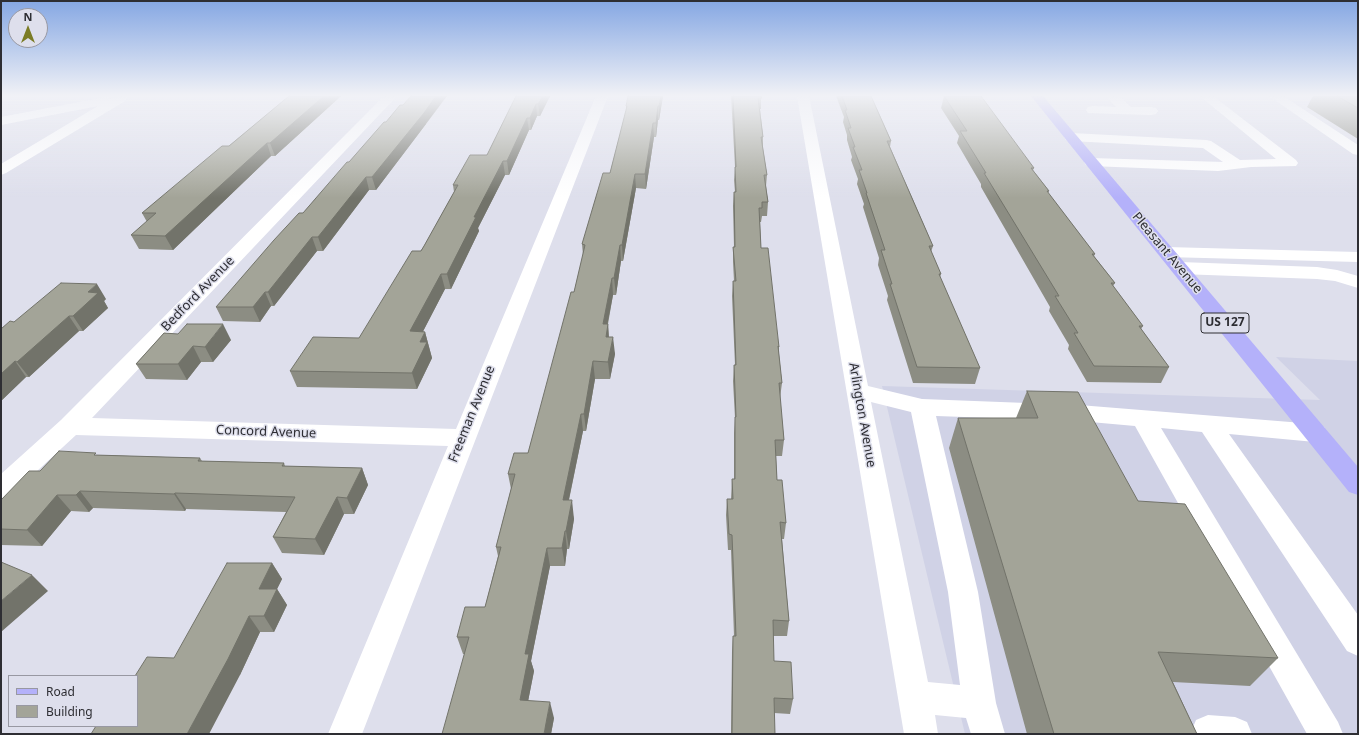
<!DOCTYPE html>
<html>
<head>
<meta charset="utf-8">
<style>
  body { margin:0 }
  #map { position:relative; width:1359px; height:735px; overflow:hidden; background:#dedfec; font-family:"Noto Sans",sans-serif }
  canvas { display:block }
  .frame { position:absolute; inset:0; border:2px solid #2e2e33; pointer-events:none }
  .legend { position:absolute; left:8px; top:675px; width:130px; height:52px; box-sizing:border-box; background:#dedfec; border:1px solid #9898a2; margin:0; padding:5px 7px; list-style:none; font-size:12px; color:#2e2e33 }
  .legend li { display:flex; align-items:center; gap:8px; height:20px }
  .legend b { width:20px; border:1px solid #9898a2 }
  .north { position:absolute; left:8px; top:8px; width:40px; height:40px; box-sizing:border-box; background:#dedfec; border:1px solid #9898a2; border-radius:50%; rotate:0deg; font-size:11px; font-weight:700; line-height:16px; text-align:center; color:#2e2e33 }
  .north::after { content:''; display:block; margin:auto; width:14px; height:18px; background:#7b7c25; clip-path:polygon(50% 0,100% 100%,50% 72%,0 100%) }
</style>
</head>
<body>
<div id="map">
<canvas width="1359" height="735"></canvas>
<div class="frame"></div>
<ul class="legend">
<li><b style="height:5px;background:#b4b1fa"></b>Road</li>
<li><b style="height:11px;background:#a3a498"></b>Building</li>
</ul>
<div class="north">N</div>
</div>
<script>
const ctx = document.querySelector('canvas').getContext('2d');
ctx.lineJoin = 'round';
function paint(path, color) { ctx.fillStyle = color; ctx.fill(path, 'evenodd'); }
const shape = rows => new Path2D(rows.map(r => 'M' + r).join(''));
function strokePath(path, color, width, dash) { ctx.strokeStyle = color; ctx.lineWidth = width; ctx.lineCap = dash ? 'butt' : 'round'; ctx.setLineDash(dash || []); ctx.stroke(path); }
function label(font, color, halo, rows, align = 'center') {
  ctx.font = font + ' "Noto Sans",sans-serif'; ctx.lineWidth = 3; ctx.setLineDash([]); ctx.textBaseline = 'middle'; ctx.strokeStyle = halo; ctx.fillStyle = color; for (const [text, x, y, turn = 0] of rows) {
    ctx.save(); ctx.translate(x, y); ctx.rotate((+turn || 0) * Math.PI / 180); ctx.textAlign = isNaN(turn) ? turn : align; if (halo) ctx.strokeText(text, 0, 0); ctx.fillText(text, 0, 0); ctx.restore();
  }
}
paint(shape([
  [1276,357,1358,361,1358,734,965,734,882,386,1320,400]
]), '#d0d2e6');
paint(shape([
  [116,96,126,96,127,98,125,101,6,173,1,175,1,164,98,106,1,125,1,117,106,97,111,99,116,96],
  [384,96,397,96,92,418,456,429,596,96,608,96,362,734,328,734,448,446,76,435,10,496,1,499,1,474,61,420,384,96],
  [797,96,809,96,868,386,922,399,1079,405,1315,424,1324,427,1327,433,1324,439,1315,442,1229,434,1358,615,1358,656,1347,651,1202,432,1161,428,1338,722,1343,734,1307,734,1135,426,1079,421,936,416,978,592,996,703,1005,734,971,734,966,718,935,715,938,734,904,734,797,96],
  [871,402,911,412,948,592,960,685,928,682,871,402],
  [1106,96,1119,96,1131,107,1151,107,1156,108,1158,111,1156,114,1151,115,1088,113,1086,110,1088,107,1093,106,1116,107,1106,96],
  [1200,96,1213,96,1296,160,1298,163,1296,166,1251,167,1218,171,1091,166,1086,165,1084,162,1086,159,1091,158,1223,162,1203,148,1071,141,1066,140,1064,137,1066,134,1071,133,1206,140,1211,141,1240,160,1276,159,1200,96],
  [1269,96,1283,96,1358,145,1358,155,1353,154,1269,96],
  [1166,247,1358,252,1358,262,1166,257,1160,256,1157,252,1160,248,1166,247],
  [1180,262,1317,267,1337,270,1358,276,1358,288,1335,281,1317,279,1180,274,1173,272,1171,268,1173,264,1180,262],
  [1208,715,1235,717,1247,722,1252,734,1191,734,1191,732,1196,720,1208,715]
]), '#fff');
paint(shape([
  [1031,96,1043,96,1358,467,1358,495,1349,492,1031,96]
]), '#b4b1fa');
paint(shape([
  [289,96,341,96,275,156,271,156,173,250,139,249,131,235,147,222,142,213,229,146],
  [516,96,550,96,540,116,537,116,531,130,529,130,509,175,505,175,478,228,479,231,451,289,445,289,423,331,425,332,432,358,417,389,297,387,290,371,359,338,424,246,454,192,453,185,487,155],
  [663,96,659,120,658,120,656,137,654,137,646,189,636,188,623,261,621,261,616,295,613,295,608,324,609,337,615,354,610,379,595,379,586,431,583,431,569,500,574,519,569,549,567,549,565,566,550,566,531,661,534,671,528,701,554,718,551,734,464,654,463,654,457,637,485,607,498,556,496,547,511,489,508,474,528,453,574,292,583,255,582,244,610,173,626,111,626,106],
  [731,96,761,96,761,109,760,109,763,137,763,148,767,175,766,186,768,202,767,216,762,216,761,222,760,222,761,248,779,347,779,354,782,383,780,398,784,440,782,456,776,456,777,480,786,523,784,539,782,539,789,621,787,636,773,636,774,661,793,699,790,714,774,713,775,734,731,734,732,651,733,636,734,636,731,550,728,550,726,515,727,499,731,499,732,479,734,479,734,433,735,418,733,381,734,365,735,365,732,296,733,281,734,281,733,262,733,247,734,247,733,206,734,192,735,192,734,180,735,167],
  [836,96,871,96,891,141,890,147,933,246,931,252,941,274,940,277,980,368,975,384,913,383,887,300,888,296,878,265,879,258,863,207,864,204,857,184,858,179,851,160,852,157,847,140,847,135,843,122,844,117],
  [944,96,1034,168,1033,170,1049,191,1048,193,1095,254,1094,256,1115,283,1113,286,1143,326,1141,329,1169,367,1161,383,1087,382,1068,349,1069,345,1049,311,1050,307,981,187,981,184,957,143,959,136,941,108],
  [1313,96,1358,96,1358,139,1307,107],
  [386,122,426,124,376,190,369,190,323,251,317,251,274,306,271,306,260,322,223,321,216,307,303,213],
  [106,299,104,301,108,308,83,331,79,331,29,377,26,377,1,401,1,329,14,322],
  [164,333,231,340,213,362,201,362,187,380,146,379,136,364],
  [1027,391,1138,501,1278,658,1250,686,1173,682,1197,734,1027,734,949,448,958,418,1016,418],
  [97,455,200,458,202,461,284,463,285,466,362,468,368,485,354,514,344,514,324,555,282,553,273,537,286,512,186,509,185,511,93,508,89,512,71,511,42,546,1,545,1,500,40,471],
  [272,563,282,579,277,589,287,605,274,632,260,632,240,675,174,658]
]), '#8c8d83');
paint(shape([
  [324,96,341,96,275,156,270,143],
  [436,96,447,96,426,124,376,190,372,177],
  [543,96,550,96,540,116,538,104],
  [661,96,663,96,659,120,659,106],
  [536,104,537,116,531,130,530,118],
  [658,106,658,120,656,137,656,123],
  [527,118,529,130,509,175,507,161],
  [653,123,654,137,646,189,645,174],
  [267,143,271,156,173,250,165,236],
  [503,161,505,175,478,228,479,231,451,289,447,274,474,217],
  [635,174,636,188,623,261,622,245],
  [366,177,369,190,323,251,318,237],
  [312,237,317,251,274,306,268,292],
  [620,245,621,261,616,295,614,278],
  [441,274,445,289,415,347,410,331],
  [612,278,613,295,604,342,603,324],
  [97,284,106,299,104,301,108,308,83,331,73,316,88,292],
  [265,292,271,306,260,322,253,307],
  [69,316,79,331,29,377,17,362],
  [223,324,231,340,213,362,205,347],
  [608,324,609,342,606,337],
  [425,332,432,358,417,389,412,373,420,342],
  [613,337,615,354,610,379,608,362],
  [193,346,201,362,187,380,178,364],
  [15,361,26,377,1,401,1,374],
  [593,361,595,379,586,431,584,414],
  [581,414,583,431,565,518,563,500],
  [362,468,368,485,354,514,347,498],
  [80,491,93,508,89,512,76,495],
  [175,493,186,509,185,511,174,494],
  [57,495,71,511,42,546,27,530],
  [337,497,344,514,324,555,315,539],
  [572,500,574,519,569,549,566,531],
  [565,531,567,549,565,566,562,548],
  [547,548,550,566,531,661,534,671,525,717,520,700,525,654],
  [272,563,282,579,277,589,287,605,274,632,264,616,259,589],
  [32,575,48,591,1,632,1,601],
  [249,616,260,632,240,675,209,734,187,734],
  [550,702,554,718,551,734,544,734]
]), '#72736a');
const building = shape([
  [289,96,324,96,270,143,267,143,165,236,131,235,156,213,142,213,222,146,229,146,289,96],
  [411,96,436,96,424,113,372,177,366,177,318,237,312,237,268,292,265,292,253,307,216,307,274,240,299,213,303,213,347,162,349,162,384,122,386,122,400,105,403,105,411,96],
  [516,96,543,96,538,104,536,104,530,118,527,118,507,161,503,161,474,217,476,217,447,274,441,274,410,331,425,332,420,342,427,342,412,373,290,371,313,337,359,338,412,251,421,251,424,246,458,185,453,185,470,155,487,155,516,96],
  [628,96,661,96,659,106,658,106,656,123,653,123,645,174,635,174,622,245,620,245,614,278,612,278,603,324,608,324,606,337,613,337,608,362,593,361,584,414,581,414,563,500,572,500,566,531,565,531,562,548,547,548,525,654,529,654,520,700,550,702,544,734,442,734,469,637,457,637,465,607,485,607,501,547,496,547,515,474,508,474,514,453,528,453,571,292,574,292,585,245,582,244,603,173,610,173,627,106,626,106,628,96],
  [733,96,761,96,762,98,758,98,763,137,761,137,767,175,764,175,768,202,762,202,762,208,759,208,761,248,768,248,779,347,778,346,782,383,779,383,784,440,775,440,777,480,782,480,786,523,780,522,789,621,773,620,774,661,791,662,793,699,774,698,775,734,732,734,733,636,736,636,732,535,729,534,727,499,733,499,732,479,735,479,735,417,736,417,734,365,736,365,733,281,736,281,733,247,735,247,734,192,736,192,735,167,736,167,733,96],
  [842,96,871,96,891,141,887,141,933,246,929,246,941,274,939,274,980,368,917,367,890,284,892,284,881,250,885,250,866,193,867,193,859,170,862,170,853,147,855,147,848,128,851,128,845,110,847,110,842,96],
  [944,96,981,96,1034,168,1031,168,1049,191,1047,191,1095,254,1092,254,1115,283,1111,283,1143,326,1139,326,1169,367,1094,366,1074,333,1078,333,1055,296,1059,296,984,173,986,173,960,131,967,131,944,96],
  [1337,96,1358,96,1358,108,1337,96],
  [61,283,97,284,88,292,98,293,73,316,69,316,17,362,15,361,1,374,1,329,10,321,14,322,61,283],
  [187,324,223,324,205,347,193,346,178,364,136,364,164,333,178,334,187,324],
  [1027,391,1078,392,1138,501,1185,504,1278,658,1158,652,1197,734,1054,734,958,418,1038,418,1027,391],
  [59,451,96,453,94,455,200,458,198,461,284,463,282,466,362,468,347,498,337,497,315,539,273,537,295,497,175,493,174,494,80,491,76,495,57,495,27,530,1,529,1,500,29,471,40,471,59,451],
  [1,562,32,575,1,601,1,562],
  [227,563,272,563,259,589,277,589,264,616,249,616,228,659,187,734,91,734,96,726,137,726,137,676,135,676,147,657,174,658,227,563]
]);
paint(building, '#a3a498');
strokePath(building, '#72736a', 1);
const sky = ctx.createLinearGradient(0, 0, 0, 198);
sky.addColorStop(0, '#85a7e3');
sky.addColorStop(0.48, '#f0f1f6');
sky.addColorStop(1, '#f0f1f600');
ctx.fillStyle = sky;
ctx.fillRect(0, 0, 1359, 198);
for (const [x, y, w] of [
  [1225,323,48]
]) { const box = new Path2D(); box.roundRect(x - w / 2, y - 10, w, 20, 3); ctx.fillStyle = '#dedfec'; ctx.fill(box); strokePath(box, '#2e2e33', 1); }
label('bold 12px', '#2e2e33', null, [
  ["US 127",1225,323]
]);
label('13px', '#2e2e33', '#dedfec', [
  ["Pleasant Avenue",1167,253,50],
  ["Bedford Avenue",198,294,-46],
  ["Freeman Avenue",472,414,-68],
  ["Arlington Avenue",862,415,80],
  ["Concord Avenue",266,432,2]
]);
</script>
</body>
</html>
